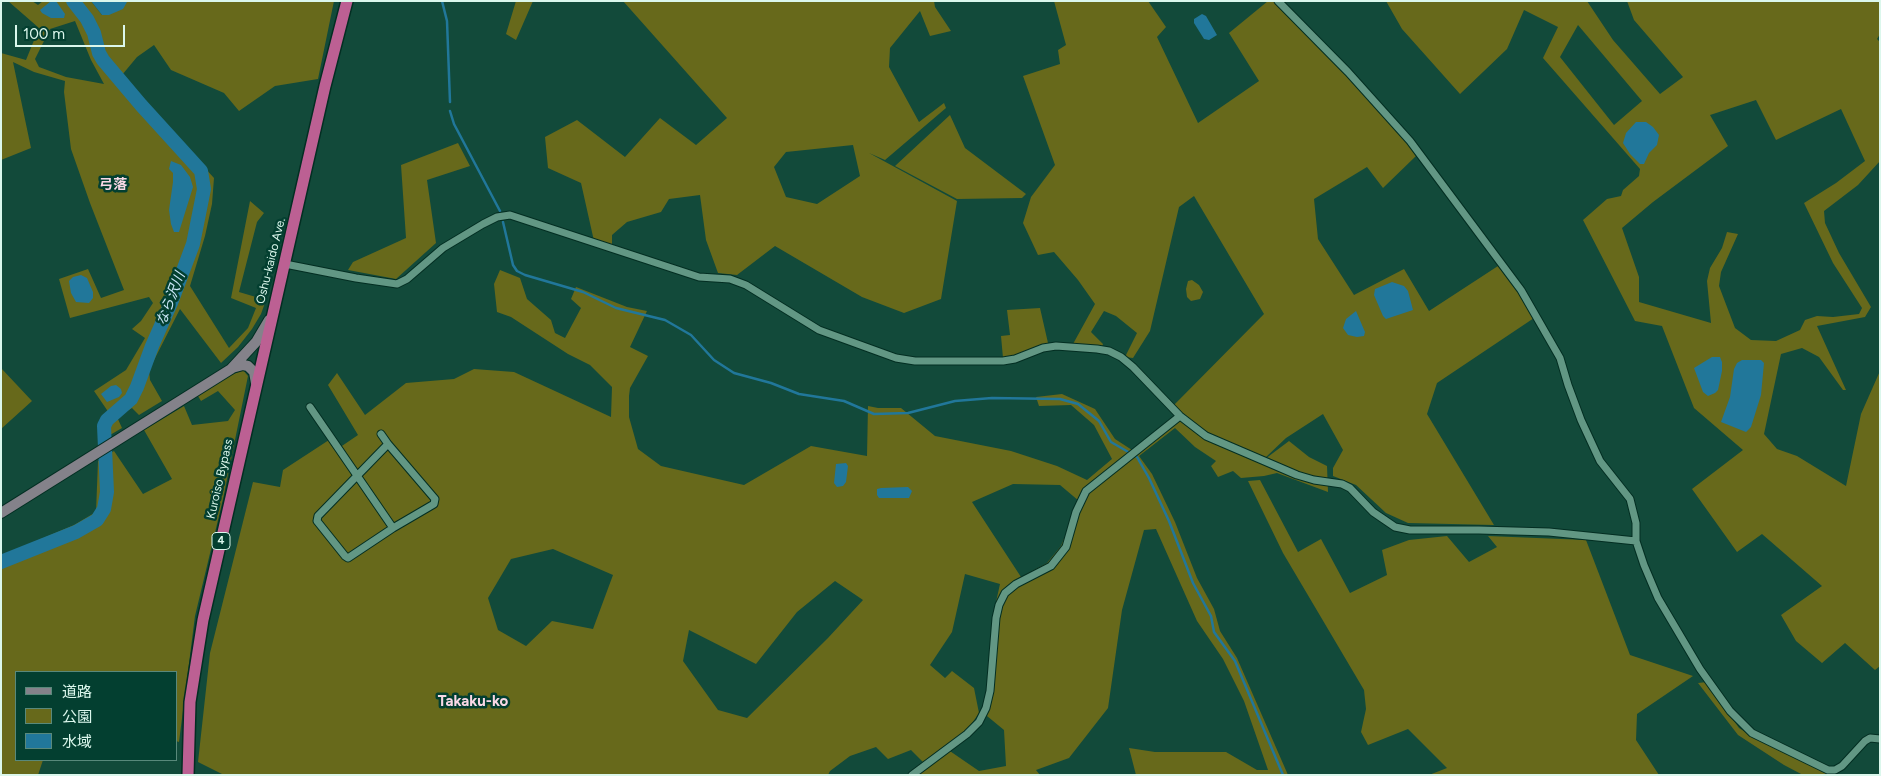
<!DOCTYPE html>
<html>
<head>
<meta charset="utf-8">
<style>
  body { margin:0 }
  #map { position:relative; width:1881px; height:776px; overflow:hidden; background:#124a3a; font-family:Figtree,"Noto Sans JP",sans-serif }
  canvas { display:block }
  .frame { position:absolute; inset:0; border:2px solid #dbf7ec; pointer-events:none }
  .legend { position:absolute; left:15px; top:671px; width:162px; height:90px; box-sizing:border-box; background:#033f30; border:1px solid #59897b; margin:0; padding:6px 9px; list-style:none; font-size:15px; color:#dbf7ec }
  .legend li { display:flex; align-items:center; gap:10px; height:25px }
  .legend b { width:25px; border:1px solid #59897b }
  .scale { position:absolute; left:15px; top:25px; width:110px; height:22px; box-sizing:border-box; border:2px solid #dbf7ec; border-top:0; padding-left:6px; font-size:15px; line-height:18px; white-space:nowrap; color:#dbf7ec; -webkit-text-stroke:4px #033f30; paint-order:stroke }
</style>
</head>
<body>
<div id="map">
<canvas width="1881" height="776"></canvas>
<div class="frame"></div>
<ul class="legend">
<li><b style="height:6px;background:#84828a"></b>道路</li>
<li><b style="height:14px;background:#67691b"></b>公園</li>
<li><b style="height:14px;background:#21779a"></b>水域</li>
</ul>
<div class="scale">100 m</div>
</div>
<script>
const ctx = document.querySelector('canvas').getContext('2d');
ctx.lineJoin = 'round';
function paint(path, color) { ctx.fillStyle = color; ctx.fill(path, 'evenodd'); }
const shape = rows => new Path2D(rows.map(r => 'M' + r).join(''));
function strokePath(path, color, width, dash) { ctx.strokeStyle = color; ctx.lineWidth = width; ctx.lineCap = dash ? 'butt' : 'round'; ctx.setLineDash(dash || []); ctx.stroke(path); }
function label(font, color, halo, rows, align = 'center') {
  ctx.font = font + ' Figtree,"Noto Sans JP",sans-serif'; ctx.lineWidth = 5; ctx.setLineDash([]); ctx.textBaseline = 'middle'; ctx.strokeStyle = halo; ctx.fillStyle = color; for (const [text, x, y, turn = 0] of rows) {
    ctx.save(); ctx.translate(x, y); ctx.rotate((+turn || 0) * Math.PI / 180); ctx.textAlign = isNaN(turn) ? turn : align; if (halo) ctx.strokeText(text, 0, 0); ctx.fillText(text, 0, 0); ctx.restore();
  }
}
paint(shape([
  [8,1,32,1,38,5,43,1,91,1,102,15,126,1,334,1,318,79,275,86,239,111,224,93,171,70,154,45,137,57,122,75,129,85,214,178,212,204,205,236,190,286,229,348,248,328,256,308,231,298,250,201,264,213,257,222,239,292,266,300,261,314,252,329,238,347,221,363,180,309,149,370,150,380,162,401,139,415,132,408,117,417,122,428,110,435,110,422,107,410,94,391,126,370,145,338,132,329,141,321,153,303,149,297,70,318,59,279,88,269,101,298,124,290,90,203,71,149,64,92,65,81,34,72,13,62,31,148,1,160,1,53,26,60,39,28],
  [75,21,91,60,104,84,66,77,39,67,35,59,50,29],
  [516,1,533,1,516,40,506,34],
  [623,1,934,1,935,7,951,31,930,36,920,11,890,48,889,67,919,122,944,103,946,108,885,160,869,153,957,201,941,299,904,313,862,297,775,246,737,275,718,273,706,240,700,195,669,199,661,212,627,222,612,235,612,247,594,241,581,183,548,168,545,137,577,120,625,157,660,118,696,145,727,118],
  [853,145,860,176,817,204,786,197,774,167,786,152],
  [1054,1,1148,1,1166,27,1157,37,1198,123,1259,81,1229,33,1268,1,1273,1,1311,36,1405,139,1416,156,1383,188,1367,167,1314,199,1318,239,1354,295,1404,269,1429,311,1498,266,1519,291,1534,318,1437,383,1427,414,1494,525,1408,523,1386,513,1356,485,1333,476,1333,468,1343,450,1323,414,1286,438,1265,458,1208,433,1180,415,1173,406,1264,314,1194,196,1179,207,1150,331,1133,358,1125,357,1137,333,1116,316,1104,311,1091,332,1103,344,1102,347,1073,344,1095,304,1078,280,1054,252,1038,255,1023,223,1031,197,1055,165,1023,76,1060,64,1058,50,1066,45],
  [1386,1,1587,1,1613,40,1660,94,1683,77,1634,20,1627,1,1880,1,1880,34,1877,39,1880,42,1880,161,1858,185,1824,211,1825,223,1839,253,1871,307,1865,317,1817,326,1846,390,1843,390,1819,357,1802,348,1781,354,1764,434,1777,449,1797,456,1846,486,1861,414,1880,371,1880,666,1875,670,1845,643,1822,663,1796,641,1781,615,1822,586,1762,534,1737,552,1692,489,1743,450,1694,408,1662,326,1635,321,1583,220,1607,199,1621,196,1623,190,1639,176,1640,169,1543,58,1558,27,1524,10,1507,49,1460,94,1402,29],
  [1578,25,1642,101,1614,125,1560,57],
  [1756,100,1776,140,1841,109,1865,161,1836,183,1804,203,1833,263,1862,308,1859,314,1833,317,1817,316,1805,320,1800,330,1776,341,1751,340,1735,328,1719,286,1721,272,1738,234,1727,232,1722,248,1710,268,1707,281,1711,323,1639,302,1639,277,1622,228,1653,202,1728,146,1710,115],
  [950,115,965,148,1026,194,1022,198,957,199,895,166],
  [458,143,470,166,427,180,436,243,396,279,348,270,353,262,406,238,401,165],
  [500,270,520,278,527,299,551,320,555,333,565,338,581,308,571,299,576,287,627,307,647,311,630,347,648,356,630,388,629,396,629,417,638,449,661,466,744,485,811,446,867,456,868,406,878,408,901,408,935,436,1011,451,1057,466,1087,480,1112,459,1094,425,1071,405,1039,406,1036,397,1062,394,1095,409,1115,439,1132,450,1175,415,1208,434,1265,459,1289,441,1309,457,1327,466,1328,492,1277,473,1264,476,1241,478,1233,471,1218,477,1211,466,1216,461,1195,447,1175,428,1139,456,1152,474,1175,522,1197,578,1214,609,1220,631,1237,658,1288,775,1136,775,1129,748,1155,752,1226,752,1257,770,1268,770,1244,701,1223,659,1197,621,1156,529,1144,530,1122,610,1108,708,1069,758,1036,770,1040,775,909,775,924,763,911,750,888,759,876,747,850,756,830,771,828,775,224,775,198,762,210,653,253,482,280,487,283,470,329,440,336,450,358,435,328,385,337,373,365,415,406,383,454,379,474,369,514,372,611,417,612,387,590,365,568,354,511,317,497,312,494,284],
  [1013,484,1060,485,1079,501,1061,546,1047,563,1021,577,972,502],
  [553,549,613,575,593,629,552,621,526,646,498,630,488,598,511,559],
  [965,574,1000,584,996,602,987,716,1004,730,1006,766,979,771,944,747,966,732,979,713,974,688,952,671,945,678,930,665,952,632],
  [835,581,863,600,828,638,747,718,718,710,683,661,689,630,756,664,797,612],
  [1192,280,1199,285,1203,292,1200,299,1191,301,1187,297,1186,289,1188,281],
  [1040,308,1048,343,1015,356,1003,358,1001,336,1010,335,1007,310],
  [1,368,32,401,1,429],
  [243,370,248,376,223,499,195,616,179,742,176,741,176,672,16,672,16,760,43,760,38,775,1,775,1,556,74,525,96,512,98,461,114,451,143,494,172,479,144,430,184,406,192,425,228,421,235,410,218,391,201,401,198,396,229,376],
  [1260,480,1298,552,1321,539,1350,593,1387,575,1382,550,1409,540,1447,536,1469,562,1497,547,1488,536,1586,540,1630,655,1693,676,1637,714,1636,740,1659,775,1429,775,1447,768,1408,729,1368,745,1361,732,1366,709,1364,690,1283,553,1248,481],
  [1707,682,1739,728,1755,738,1830,775,1803,775,1784,765,1738,735,1698,683]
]), '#67691b');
paint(shape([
  [51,1,56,1,65,14,64,18,51,18,42,13,40,10],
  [91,1,126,1,127,2,123,9,109,15,102,15],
  [1202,14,1206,16,1217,35,1209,40,1204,39,1194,23,1194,19],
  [1636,122,1646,122,1653,127,1659,135,1657,145,1649,153,1644,164,1640,164,1630,154,1623,143,1626,133],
  [171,161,181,165,190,177,193,187,179,232,174,232,171,224,169,210,173,182,173,173,169,169],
  [81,275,87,278,93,292,93,298,89,303,76,302,71,293,69,281,73,277],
  [1392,282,1404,286,1408,291,1413,310,1386,319,1383,316,1374,295,1375,289],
  [1356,311,1365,332,1364,336,1357,337,1348,335,1343,328,1346,319],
  [1712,357,1720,357,1722,362,1722,371,1718,390,1715,393,1708,396,1703,392,1694,368],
  [1742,360,1761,360,1764,363,1761,395,1751,427,1746,432,1721,422,1730,397,1734,369,1737,363],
  [116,385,121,389,122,393,119,397,107,402,101,394,111,386],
  [846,463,848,466,846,482,843,486,837,487,834,483,836,464],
  [908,487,912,491,909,498,879,498,877,495,877,489,881,488]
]), '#21779a');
strokePath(shape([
  [442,1,447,21,450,102],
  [450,111,454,124,500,211],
  [503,222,513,265,517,271,525,275,583,292,616,308,665,320,691,335,714,360,734,373,771,383,799,394,844,401,874,414,908,413,955,401,992,398,1060,399,1078,404,1099,421,1111,442,1137,457,1149,478,1169,521,1193,583,1211,616,1214,632,1235,661,1283,775]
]), '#21779a', 2.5);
strokePath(shape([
  [1,562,76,532,97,520,104,509,107,492,104,426,107,420,131,399,137,387,152,346,171,303,193,244,204,189,201,171,141,105,103,60,99,53,94,33,87,19,73,1]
]), '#21779a', 14);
const minor = shape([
  [1278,1,1348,72,1410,141,1521,290,1560,358,1568,385,1581,420,1600,461,1630,499,1636,523,1636,541,1644,565,1658,598,1700,669,1730,711,1752,733,1828,770,1835,770,1842,766,1865,741,1870,738,1880,739],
  [285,264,356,278,397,284,407,279,443,248,483,224,497,217,510,215,699,277,730,279,746,285,819,330,896,358,915,361,1003,361,1015,359,1043,348,1056,346,1097,349,1109,351,1121,357,1133,367,1180,416,1206,436,1297,475,1314,480,1342,484,1350,488,1373,512,1395,527,1410,530,1479,530,1549,532,1636,541],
  [310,407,393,528],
  [381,434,388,444],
  [388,444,435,499,434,504,393,528,348,558,345,556,317,521,318,516,388,444],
  [912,775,967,734,979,722,986,708,990,691,996,618,999,605,1005,593,1016,584,1051,566,1066,547,1076,512,1086,491,1180,416]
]);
const secondary = shape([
  [232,368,243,365,248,366,254,372,256,383],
  [1,513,231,369,256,342,269,320]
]);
const trunk = shape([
  [188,775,190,702,203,620,325,86,347,1]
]);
strokePath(minor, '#032e22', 9);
strokePath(secondary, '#032e22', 12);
strokePath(trunk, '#032e22', 14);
strokePath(minor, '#629784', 7);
strokePath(secondary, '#84828a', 10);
strokePath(trunk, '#bc6093', 11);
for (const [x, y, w] of [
  [221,541,18]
]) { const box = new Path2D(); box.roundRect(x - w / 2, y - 8.5, w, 17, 4); ctx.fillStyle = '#033f30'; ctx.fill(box); strokePath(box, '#dbf7ec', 1); }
label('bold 11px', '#dbf7ec', null, [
  ["4",221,541]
]);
label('12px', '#dbf7ec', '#033f30', [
  ["Oshu-kaido Ave.",271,261,-76],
  ["Kuroiso Bypass",220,479,-77]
]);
label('bold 14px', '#f9d8e6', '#033f30', [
  ["弓落",113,185]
]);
label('italic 14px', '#cae7f7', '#033f30', [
  ["なら沢川",171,299,-69]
]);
label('bold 15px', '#f9d8e6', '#033f30', [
  ["Takaku-ko",473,702]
]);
</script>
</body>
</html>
